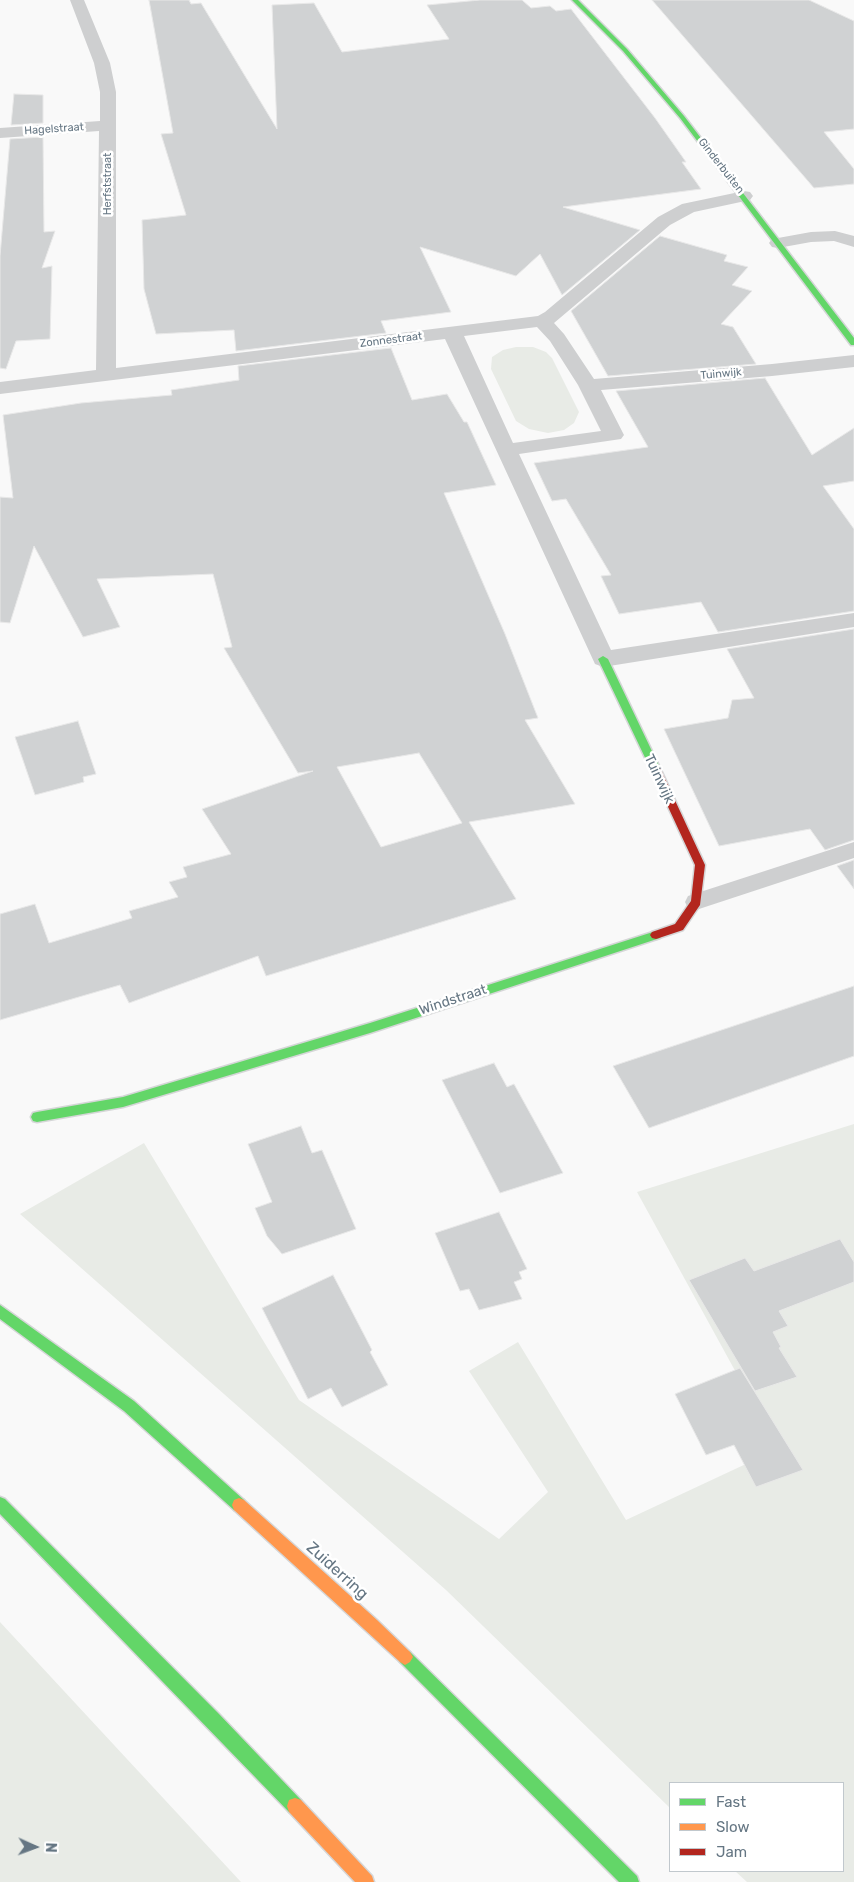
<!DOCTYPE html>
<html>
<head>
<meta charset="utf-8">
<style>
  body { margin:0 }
  #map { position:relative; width:854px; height:1882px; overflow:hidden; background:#f9f9f9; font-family:Rubik,sans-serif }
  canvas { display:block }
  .legend { position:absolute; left:669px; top:1782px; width:175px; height:90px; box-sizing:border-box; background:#fff; border:1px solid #c1c8cd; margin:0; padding:6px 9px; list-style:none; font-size:15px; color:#657683 }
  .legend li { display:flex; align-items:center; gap:10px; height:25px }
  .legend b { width:25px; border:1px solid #c1c8cd }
  .north { position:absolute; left:10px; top:1822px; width:50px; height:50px; -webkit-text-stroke:4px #fff; paint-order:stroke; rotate:92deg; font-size:14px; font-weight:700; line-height:20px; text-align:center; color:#657683 }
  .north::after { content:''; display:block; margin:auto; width:18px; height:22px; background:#657683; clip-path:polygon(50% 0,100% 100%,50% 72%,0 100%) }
</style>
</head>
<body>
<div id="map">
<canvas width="854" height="1882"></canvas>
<ul class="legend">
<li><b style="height:6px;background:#63d668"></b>Fast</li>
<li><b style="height:6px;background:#ff974d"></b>Slow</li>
<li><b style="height:6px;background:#b3261e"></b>Jam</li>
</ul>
<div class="north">N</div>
</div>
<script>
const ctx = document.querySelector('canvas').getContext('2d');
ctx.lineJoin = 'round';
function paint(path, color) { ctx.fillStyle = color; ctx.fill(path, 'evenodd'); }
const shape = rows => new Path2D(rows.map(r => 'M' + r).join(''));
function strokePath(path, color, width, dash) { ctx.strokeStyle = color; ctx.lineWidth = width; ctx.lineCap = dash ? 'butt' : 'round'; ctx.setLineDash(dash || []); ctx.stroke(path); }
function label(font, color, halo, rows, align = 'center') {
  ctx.font = font + ' Rubik,sans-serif'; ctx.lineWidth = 5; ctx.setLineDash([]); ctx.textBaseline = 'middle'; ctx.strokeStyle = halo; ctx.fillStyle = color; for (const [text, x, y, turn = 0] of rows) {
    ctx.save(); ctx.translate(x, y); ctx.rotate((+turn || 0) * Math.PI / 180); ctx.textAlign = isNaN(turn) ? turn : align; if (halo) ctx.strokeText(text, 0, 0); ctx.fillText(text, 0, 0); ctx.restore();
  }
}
paint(shape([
  [516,347,533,347,546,352,552,358,579,412,574,423,564,430,548,433,529,429,516,421,491,369,492,357,503,350],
  [854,1124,854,1882,747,1882,735,1871,843,1871,843,1783,670,1783,670,1808,446,1590,20,1214,144,1143,299,1400,499,1539,548,1492,469,1371,518,1342,626,1520,778,1449,637,1192],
  [0,1622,241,1882,0,1882]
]), '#e8ebe6');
const building = shape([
  [149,0,189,0,191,4,201,3,277,129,272,5,314,3,342,52,449,39,427,5,480,0,522,0,531,8,550,6,556,11,571,9,655,118,686,162,682,162,701,189,563,207,640,230,562,295,540,254,516,276,420,247,451,312,381,321,386,333,236,351,234,330,156,334,144,289,142,220,186,215,161,134,173,133,149,0],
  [652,0,809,0,854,21,854,129,824,132,854,169,854,184,814,188,652,0],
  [14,94,43,95,43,123,11,125,14,94],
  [43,137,44,232,55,231,42,268,52,266,50,339,16,341,6,369,0,368,0,256,10,139,43,137],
  [660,236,727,255,724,261,748,267,732,285,752,291,721,324,733,327,756,364,608,376,571,311,660,236],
  [391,348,412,400,447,394,464,422,467,422,496,485,444,493,505,634,538,718,525,720,575,804,469,822,516,899,266,976,258,956,129,1003,120,985,0,1020,0,914,35,904,49,943,132,918,129,911,178,897,169,882,187,877,183,867,231,854,202,809,313,771,298,773,224,648,232,647,213,574,97,579,120,627,83,637,34,546,10,623,0,622,0,497,13,498,3,415,81,403,172,395,171,390,239,380,238,366,391,348],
  [419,753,462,823,381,847,337,767,419,753],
  [765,378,812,455,854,428,854,481,823,486,854,529,854,611,718,632,701,602,619,614,601,576,611,575,566,499,552,501,534,463,648,447,616,391,765,378],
  [854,629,854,840,825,850,810,829,719,846,664,729,728,718,732,700,754,698,727,649,854,629],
  [78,721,96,774,83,777,84,782,35,795,15,737,78,721],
  [854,860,854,889,837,866,854,860],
  [854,986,854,1056,649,1128,613,1066,854,986],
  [494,1063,507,1087,514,1084,563,1173,500,1193,442,1080,494,1063],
  [301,1126,312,1153,322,1150,356,1229,282,1254,267,1236,255,1208,272,1202,248,1144,301,1126],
  [499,1212,527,1269,519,1272,522,1279,514,1282,522,1299,479,1310,469,1289,460,1291,435,1233,499,1212],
  [840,1239,854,1262,854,1282,779,1311,788,1326,773,1332,781,1347,779,1348,797,1377,755,1391,689,1280,745,1258,754,1271,840,1239],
  [333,1275,372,1350,370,1352,388,1385,342,1407,331,1388,308,1399,262,1308,333,1275],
  [740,1368,803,1470,756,1487,734,1445,706,1455,675,1394,740,1368]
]);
paint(building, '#d0d2d3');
strokePath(building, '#e8e8e8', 1);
const fast = shape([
  [572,0,578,0,627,49,684,116,854,338,854,345,851,345,680,118,623,51,572,0],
  [603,656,608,659,660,768,659,771,655,772,650,768,598,659,603,656],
  [656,931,662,935,660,938,370,1033,123,1107,37,1122,33,1121,31,1117,33,1113,37,1112,123,1097,370,1023,656,931],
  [0,1305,134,1401,244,1500,246,1505,244,1510,239,1512,234,1510,124,1411,0,1319,0,1305],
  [0,1497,5,1499,219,1714,301,1800,303,1806,301,1812,295,1814,289,1812,0,1514,0,1497],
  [405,1649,410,1652,637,1876,639,1882,619,1882,400,1662,397,1657,400,1652,405,1649]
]);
const slow = shape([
  [239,1498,244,1500,377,1620,410,1652,413,1657,410,1662,405,1665,400,1662,234,1510,232,1505,234,1500,239,1498],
  [295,1798,301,1800,372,1876,374,1882,355,1882,289,1812,287,1806,289,1800,295,1798]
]);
const jam = shape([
  [655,764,660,768,705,865,700,905,683,930,656,939,652,938,650,935,652,932,675,924,691,901,695,865,650,768,655,764]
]);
strokePath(fast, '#d5d6d7', 3);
strokePath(slow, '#d5d6d7', 3);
strokePath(jam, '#d5d6d7', 3);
paint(shape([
  [854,842,854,858,696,910,688,908,685,902,688,896,854,842]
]), '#cecfd0');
paint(shape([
  [70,0,84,0,110,63,116,92,116,368,538,316,545,312,658,217,682,204,744,191,750,192,753,196,750,200,694,212,670,225,554,323,564,334,594,379,772,364,854,355,854,367,772,376,601,390,624,435,621,439,519,454,611,650,854,613,854,627,603,667,595,664,445,339,0,394,0,382,96,370,99,131,0,138,0,128,100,121,100,92,94,63,70,0],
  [537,327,550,341,578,385,601,431,513,443,464,336,537,327],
  [835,231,854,236,854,247,834,241,811,242,778,248,772,247,769,243,772,239,778,238,811,232,835,231]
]), '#cecfd0');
paint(fast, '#63d668');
paint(slow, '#ff974d');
paint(jam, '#b3261e');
label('11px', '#657683', '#fff', [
  ["Hagelstraat",54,129,-4],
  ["Ginderbuiten",721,166,52],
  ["Herfststraat",108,184,-90],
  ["Zonnestraat",391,340,-7],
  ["Tuinwijk",721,374,-5]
]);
label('14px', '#657683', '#fff', [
  ["Tuinwijk",659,779,65],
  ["Windstraat",453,1000,-18]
]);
label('16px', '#657683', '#fff', [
  ["Zuiderring",337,1571,42]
]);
</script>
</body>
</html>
